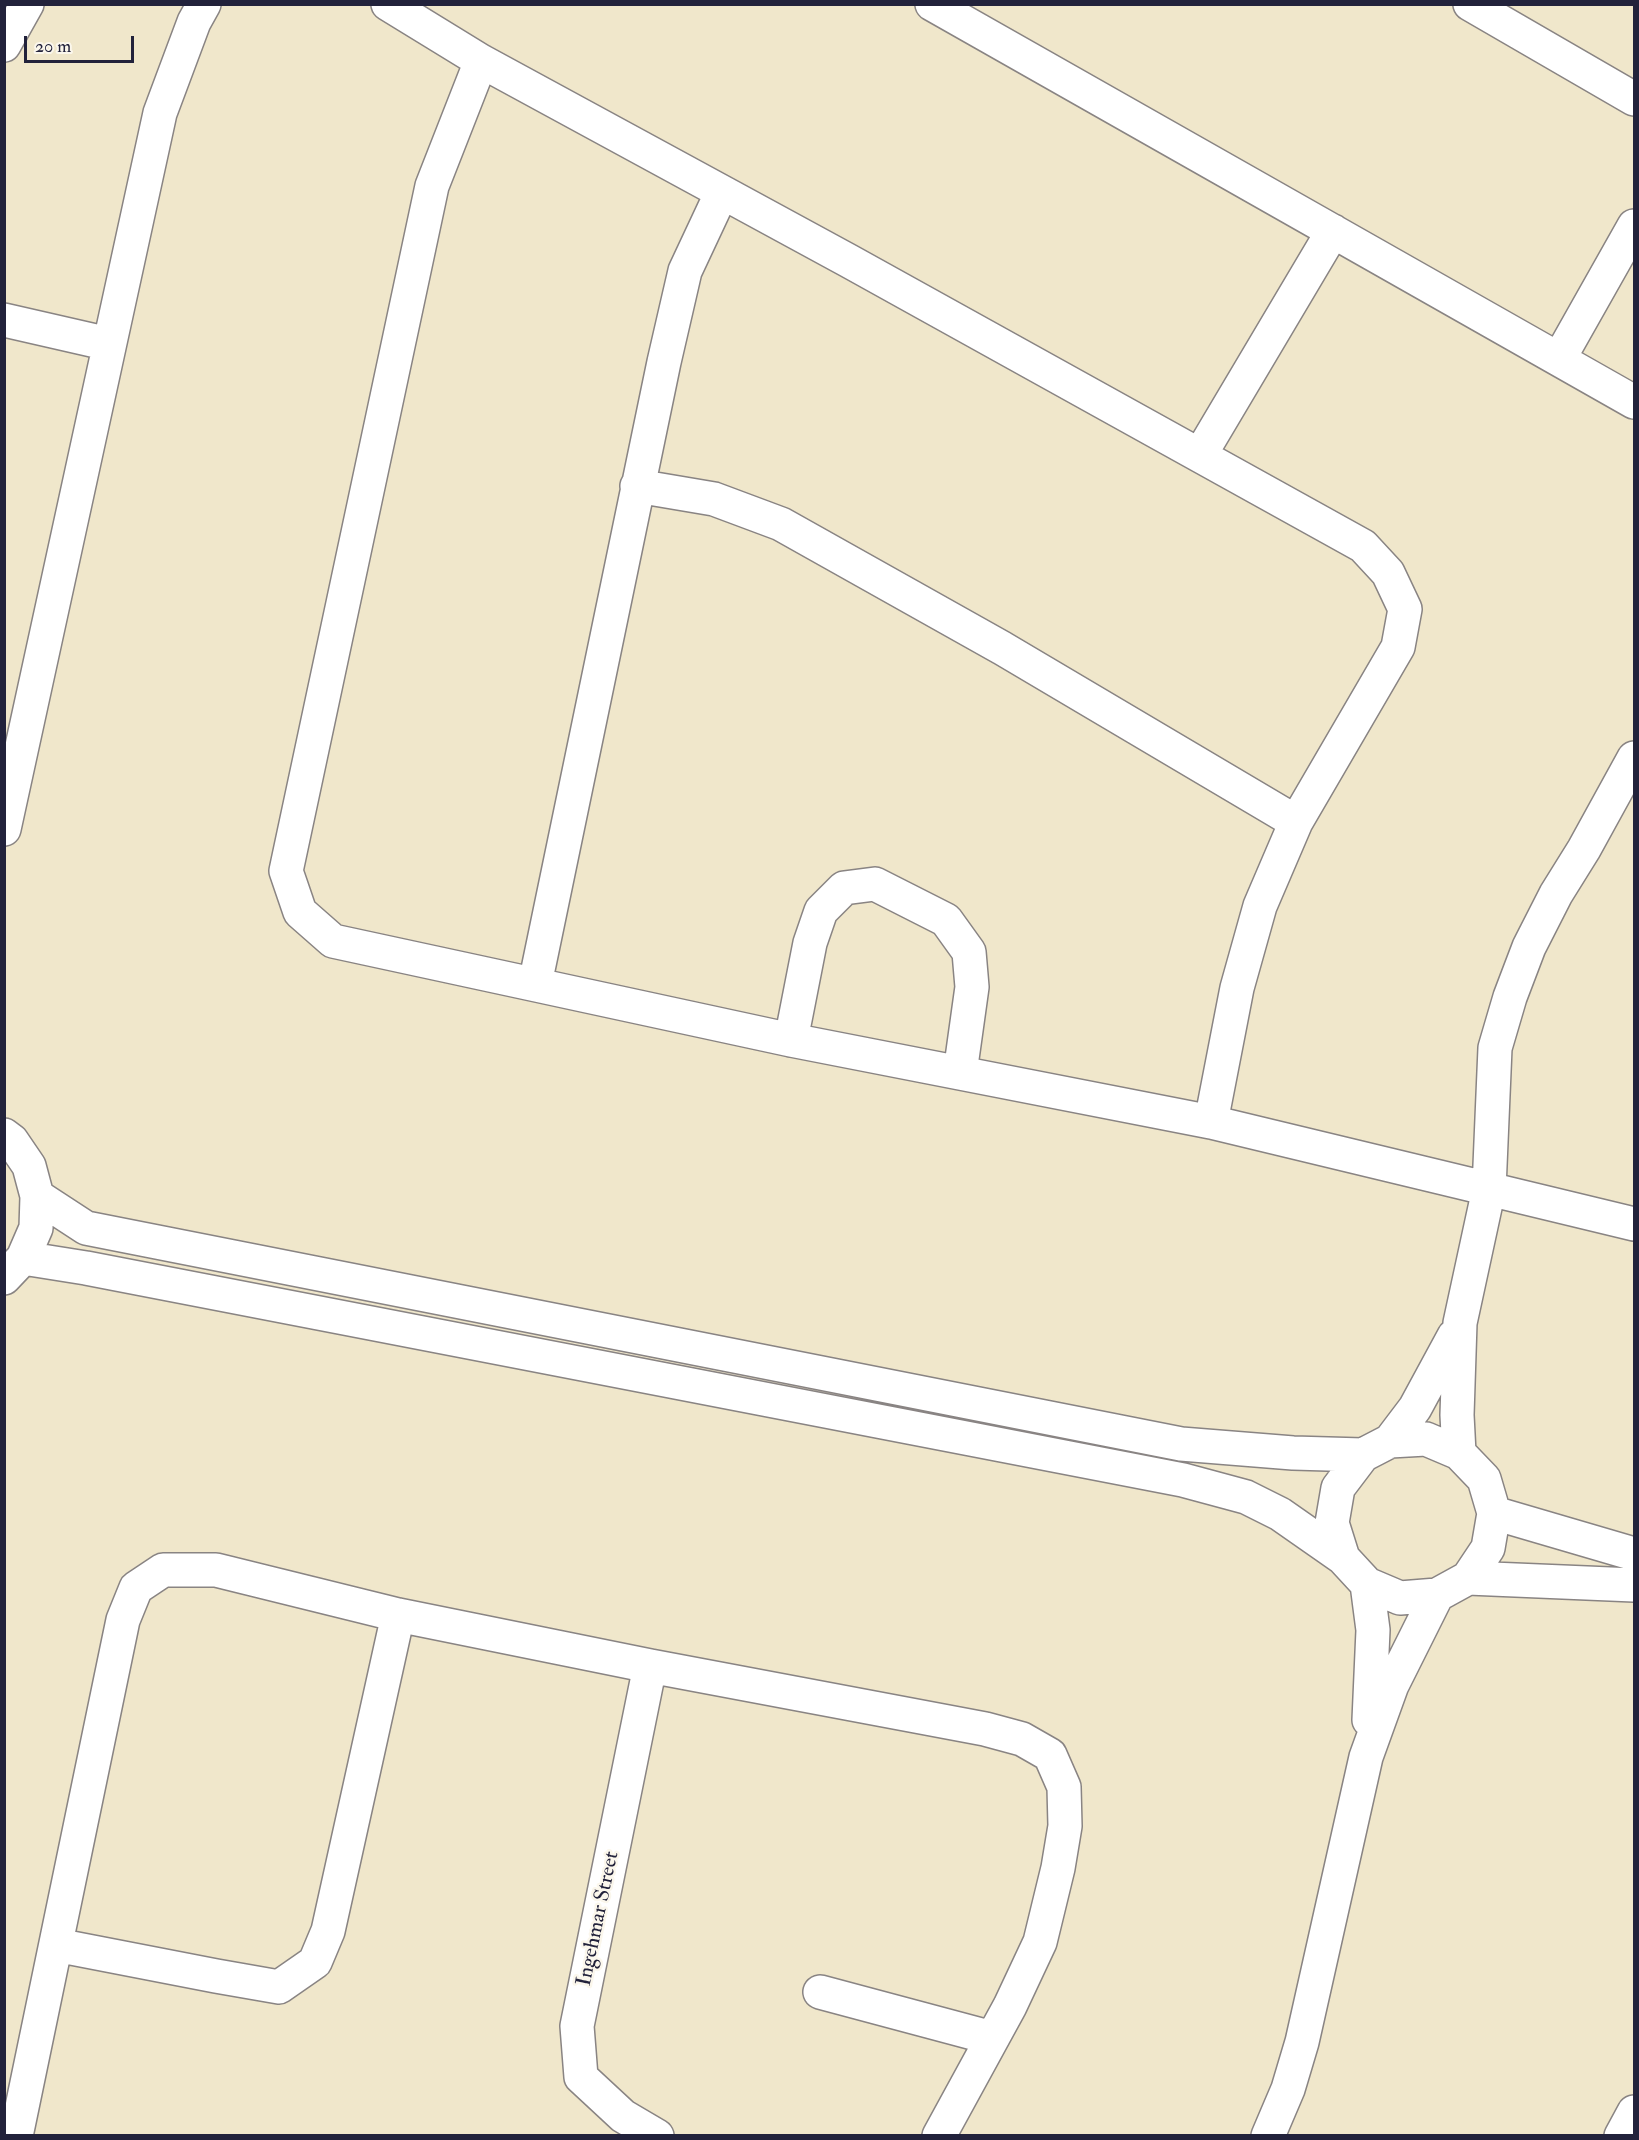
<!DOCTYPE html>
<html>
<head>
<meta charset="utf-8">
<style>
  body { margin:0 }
  #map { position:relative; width:1639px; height:2140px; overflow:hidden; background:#f0e7cb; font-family:"IM FELL Double Pica",serif }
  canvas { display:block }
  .frame { position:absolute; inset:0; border:6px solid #22223b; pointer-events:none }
  .scale { position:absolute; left:24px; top:36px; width:110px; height:27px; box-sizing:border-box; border:3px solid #22223b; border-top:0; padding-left:8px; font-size:18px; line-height:21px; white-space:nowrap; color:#22223b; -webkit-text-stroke:4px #fbf7ec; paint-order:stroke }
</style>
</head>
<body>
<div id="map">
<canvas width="1639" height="2140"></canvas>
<div class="frame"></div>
<div class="scale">20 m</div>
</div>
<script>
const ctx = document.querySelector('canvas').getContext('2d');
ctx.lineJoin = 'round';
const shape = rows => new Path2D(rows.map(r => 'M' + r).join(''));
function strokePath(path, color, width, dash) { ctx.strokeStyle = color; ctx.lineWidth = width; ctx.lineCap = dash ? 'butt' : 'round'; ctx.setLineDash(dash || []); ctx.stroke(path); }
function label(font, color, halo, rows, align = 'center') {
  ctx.font = font + ' "IM FELL Double Pica",serif'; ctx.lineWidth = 5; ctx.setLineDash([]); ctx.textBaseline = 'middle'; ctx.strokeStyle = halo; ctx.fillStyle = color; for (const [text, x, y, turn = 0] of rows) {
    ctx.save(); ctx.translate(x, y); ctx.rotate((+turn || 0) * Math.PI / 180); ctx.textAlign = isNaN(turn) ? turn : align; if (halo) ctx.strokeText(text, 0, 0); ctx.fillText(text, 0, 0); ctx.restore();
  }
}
const minor = shape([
  [388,4,481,61,849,261,1363,546,1388,573,1405,609,1398,647,1296,822,1260,906,1237,988,1211,1122],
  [932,4,1634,402],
  [1470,4,1634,99],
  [4,45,27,4],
  [481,61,432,186,286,871,300,912,333,941,791,1040,1211,1122,1489,1189,1460,1323,1457,1415,1459,1453,1484,1479,1494,1513,1488,1548,1468,1578,1437,1595,1400,1598,1367,1584,1343,1558,1332,1523,1338,1488,1363,1455,1390,1441,1426,1439,1459,1453],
  [4,320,109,344],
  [1559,359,1634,226],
  [1200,455,1333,231],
  [637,486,714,499,781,524,1002,648,1296,822],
  [1634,758,1584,849,1556,894,1529,947,1510,997,1495,1048,1489,1189,1634,1224],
  [4,829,160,113,194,22,204,4],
  [535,984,664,362,685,271,722,192],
  [791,1040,810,943,821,911,844,888,875,884,946,920,969,952,972,987,960,1073],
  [4,1135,12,1141,29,1166,37,1196,36,1228,23,1258,4,1278],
  [37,1196,86,1228,1181,1444,1293,1453,1363,1455],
  [23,1258,86,1268,1183,1480,1246,1497,1280,1514,1343,1558],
  [1390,1441,1415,1408,1454,1336],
  [1494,1513,1634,1554],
  [1468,1578,1634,1585],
  [1367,1584,1373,1630,1369,1720],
  [650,1666,577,2026,581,2077,623,2116,657,2136],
  [56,1945,216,1976,279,1987,315,1962,328,1931,398,1615],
  [820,1992,992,2038],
  [16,2136,123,1620,136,1588,163,1570,216,1570,398,1615,650,1666,985,1729,1022,1739,1050,1755,1064,1787,1065,1826,1058,1868,1040,1942,1010,2006,939,2136],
  [1268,2136,1288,2089,1302,2042,1366,1757,1392,1685,1437,1595],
  [1621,2136,1634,2112]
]);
strokePath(minor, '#898483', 36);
strokePath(minor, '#fff', 33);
label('21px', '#22223b', '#fbf7ec', [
  ["Ingehmar Street",599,1919,-78]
]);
</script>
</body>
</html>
